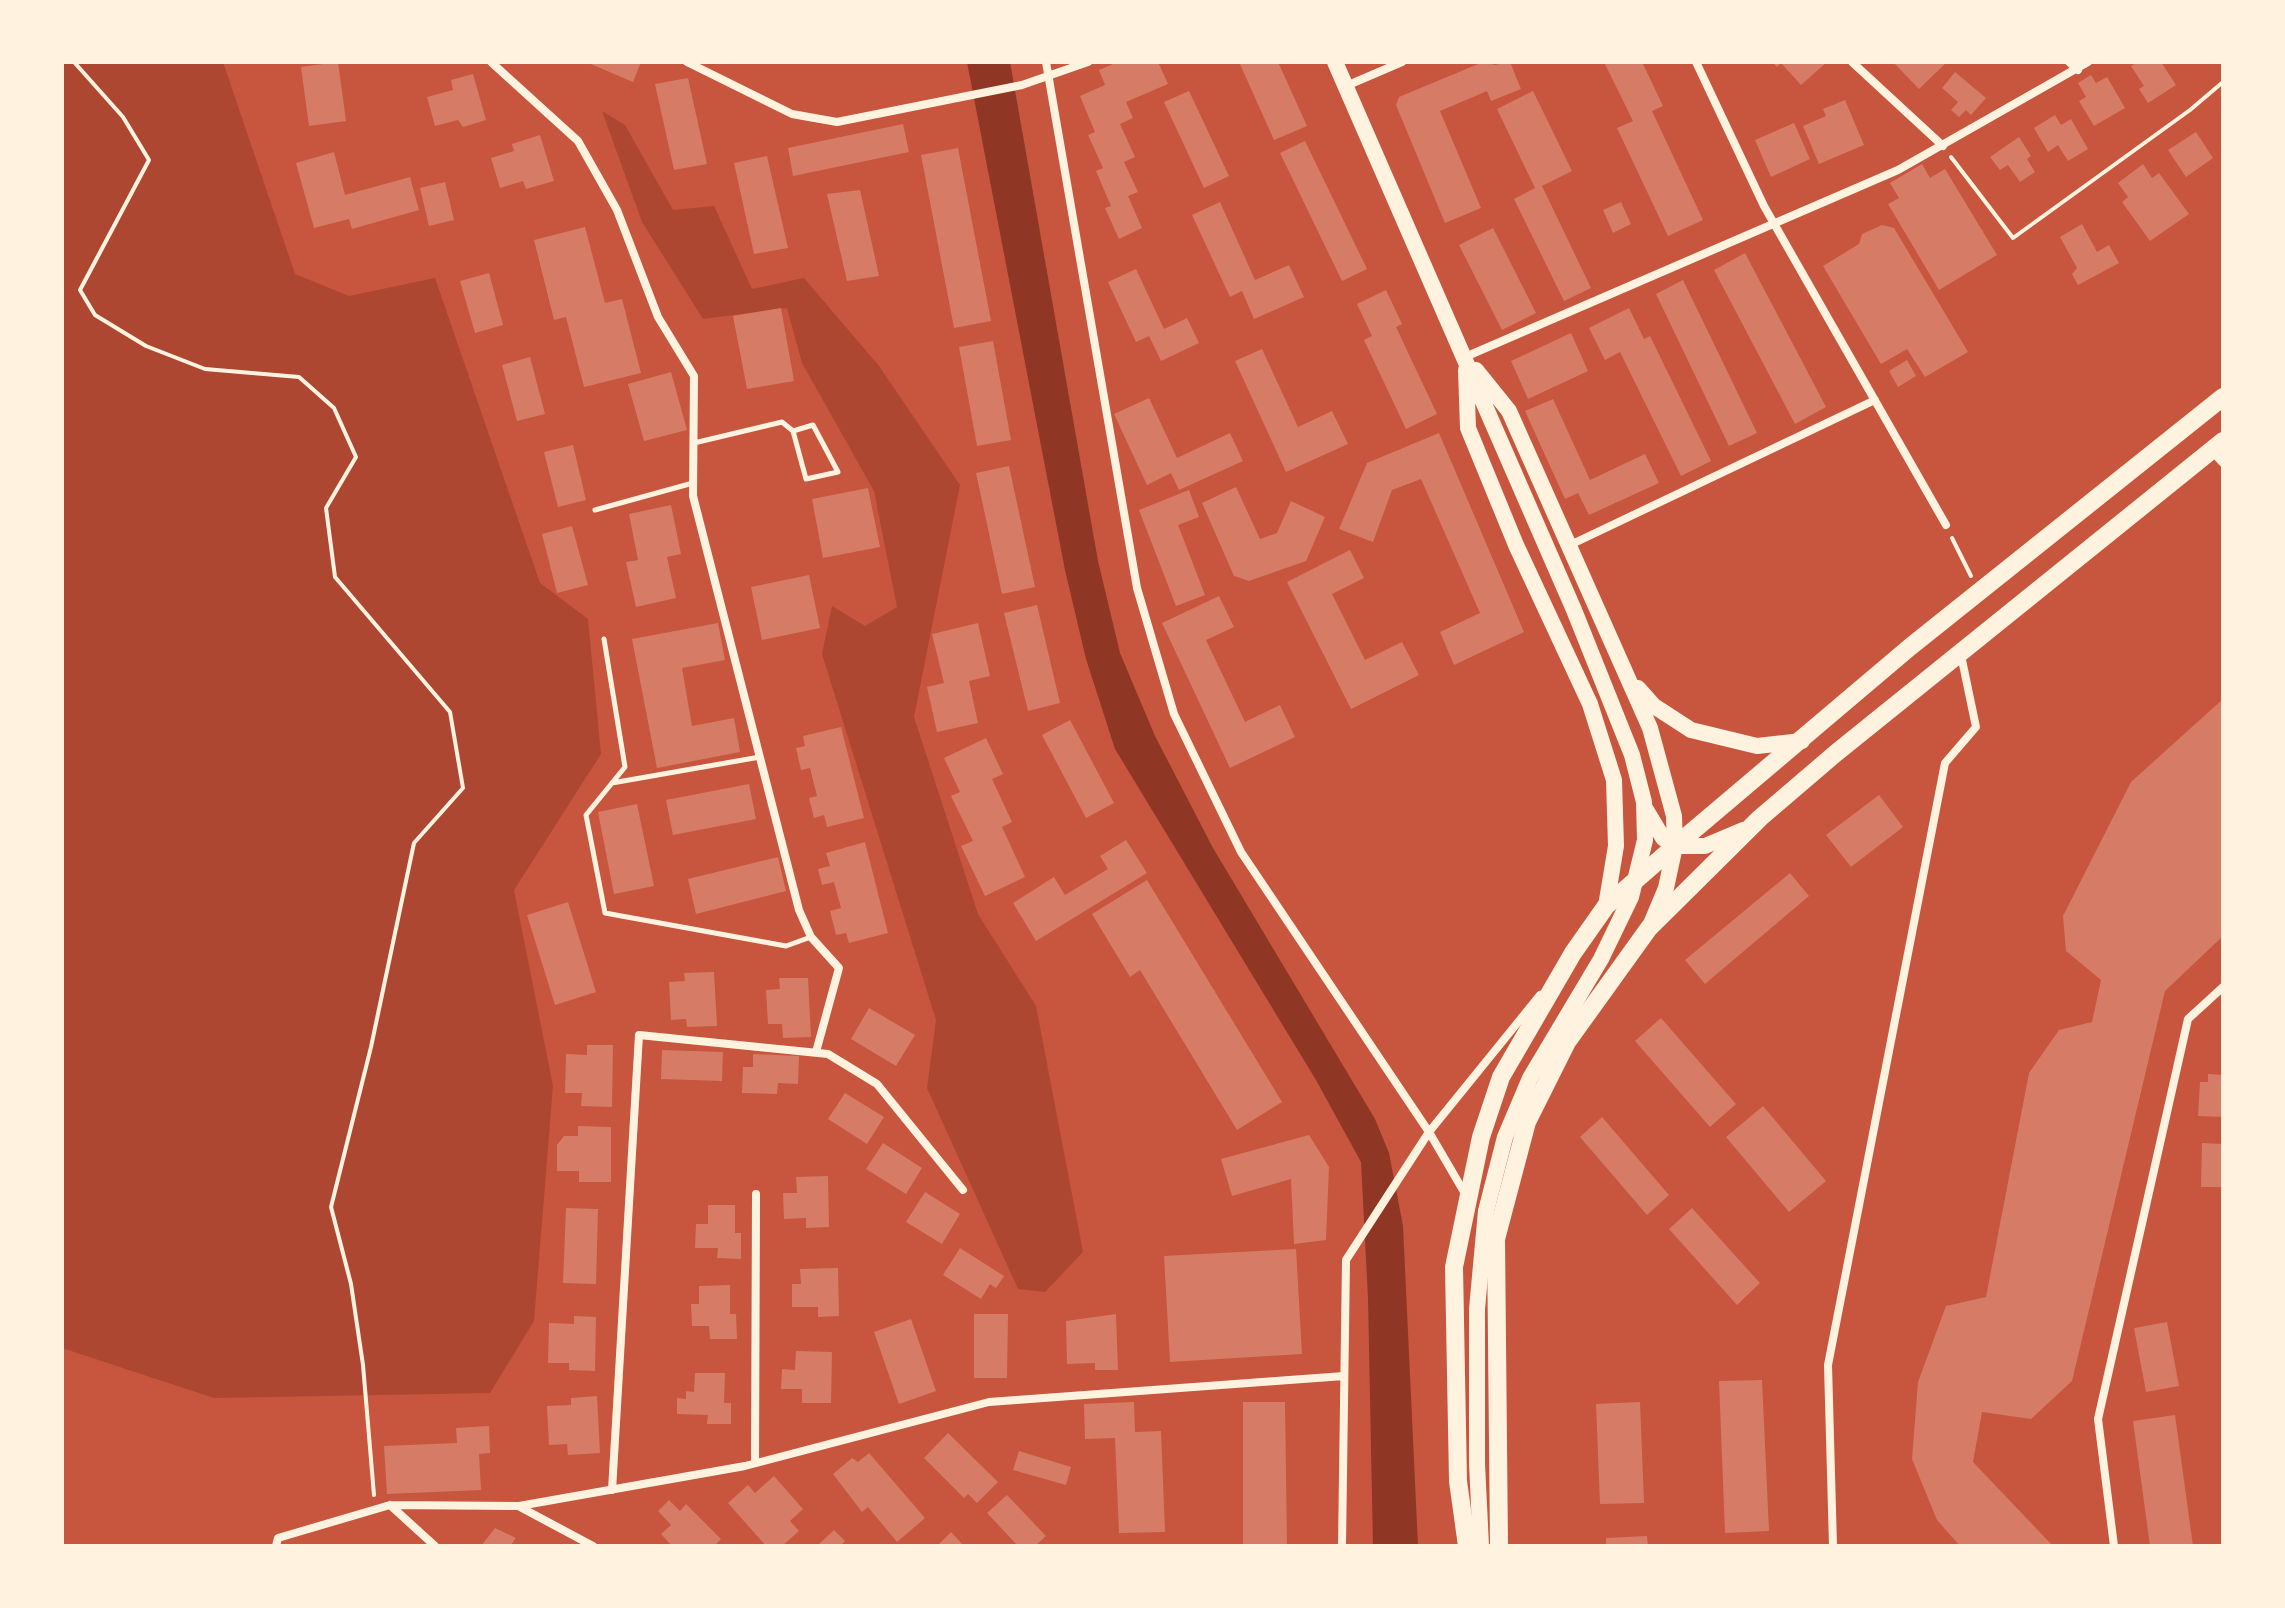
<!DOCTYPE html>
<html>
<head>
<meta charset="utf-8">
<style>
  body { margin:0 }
  #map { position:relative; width:2285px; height:1608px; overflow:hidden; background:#c8553d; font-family:Arial,sans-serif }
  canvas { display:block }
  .frame { position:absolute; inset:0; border:64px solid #fff3e0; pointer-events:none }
</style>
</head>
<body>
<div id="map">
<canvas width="2285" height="1608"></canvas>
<div class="frame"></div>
</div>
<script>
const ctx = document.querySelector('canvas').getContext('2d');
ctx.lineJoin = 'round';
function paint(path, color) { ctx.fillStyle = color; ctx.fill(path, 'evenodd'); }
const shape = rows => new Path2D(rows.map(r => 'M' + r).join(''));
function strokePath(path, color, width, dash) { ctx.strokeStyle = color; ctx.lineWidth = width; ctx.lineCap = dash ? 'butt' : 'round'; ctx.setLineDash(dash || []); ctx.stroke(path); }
paint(shape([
  [62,62,223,62,295,274,349,296,435,278,540,583,588,619,601,754,514,890,553,1086,534,1321,490,1393,214,1398,62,1348],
  [602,111,625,125,673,210,714,206,752,289,804,278,879,366,960,485,914,717,978,914,1036,1006,1083,1252,1045,1292,1018,1289,927,1088,936,1020,822,654,832,606,865,626,897,607,874,491,802,363,787,308,703,319,642,222]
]), '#ae4732');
paint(shape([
  [967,62,1010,62,1098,561,1120,653,1155,736,1213,848,1375,1119,1389,1153,1403,1226,1418,1546,1373,1546,1368,1298,1361,1162,1316,1080,1115,749,1086,659,1065,570]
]), '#8f3625');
paint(shape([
  [338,62,346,121,309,126,301,67],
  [586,62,641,62,633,82],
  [1118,62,1158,62,1168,84,1126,102,1133,118,1120,124,1135,157,1124,162,1138,192,1128,196,1142,228,1119,239,1105,208,1111,206,1096,171,1103,168,1088,135,1095,132,1080,96,1105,85,1099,70],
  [1239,62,1278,62,1307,126,1274,140],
  [1483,62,1495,65,1510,62,1521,89,1491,101,1487,91,1440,111,1481,208,1445,223,1396,105,1399,97],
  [1604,62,1642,62,1663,106,1652,111,1703,220,1668,236,1617,128,1633,121],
  [1772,62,1827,62,1801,85,1781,63,1777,67],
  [1893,62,1947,62,1919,89],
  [2138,62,2161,62,2176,85,2148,103,2139,89,2144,86,2131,66],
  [1955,72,1986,98,1971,115,1966,110,1959,117,1951,110,1958,102,1942,88],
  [473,74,486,120,463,127,458,120,435,126,427,97,453,90,451,80],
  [2091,75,2096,83,2107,77,2125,108,2094,126,2079,101,2086,97,2078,83],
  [688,78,707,164,674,170,655,84],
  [1189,91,1229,176,1204,188,1164,102],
  [1533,91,1572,171,1542,186,1591,288,1564,301,1514,199,1535,188,1497,109],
  [1845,100,1864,145,1819,164,1803,126,1826,116,1823,109],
  [2055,115,2061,125,2071,119,2088,149,2068,161,2058,145,2048,152,2034,128],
  [1794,123,1810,159,1771,177,1755,140],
  [903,124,909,152,793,176,788,148],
  [2196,132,2213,158,2186,177,2168,150],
  [540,135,554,181,526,189,523,181,500,188,491,158,514,151,512,144],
  [2019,137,2031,156,2027,159,2035,172,2020,182,2008,165,2000,170,1990,157],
  [1305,141,1367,269,1342,281,1280,153],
  [958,148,991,321,954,328,921,155],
  [334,152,345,195,410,177,419,210,352,229,349,219,314,228,296,163],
  [767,156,788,248,754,254,734,163],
  [1922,164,1930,178,1945,169,1997,255,1939,290,1888,204,1899,198,1890,183],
  [2143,164,2152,178,2159,173,2189,214,2150,241,2122,202,2128,197,2118,183],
  [445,182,454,220,429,226,420,188],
  [860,190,879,276,847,281,827,194],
  [1220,202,1255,280,1289,265,1304,297,1254,319,1242,291,1230,297,1192,215],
  [1621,202,1631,224,1613,233,1603,210],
  [2082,224,2097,252,2109,245,2119,263,2078,285,2072,274,2077,268,2060,237],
  [1882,225,1894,228,1968,352,1925,377,1907,349,1881,364,1823,266,1859,244,1862,234],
  [585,227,605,303,622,299,641,373,584,387,566,317,554,320,534,240],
  [1493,228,1536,313,1502,330,1459,245],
  [1745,253,1826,407,1795,424,1714,270],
  [1136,269,1164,329,1187,318,1199,343,1161,361,1149,336,1136,342,1108,282],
  [489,273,503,325,475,333,460,281],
  [1683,280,1757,433,1729,446,1656,294],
  [1386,290,1402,324,1396,327,1437,414,1406,429,1364,340,1372,336,1357,304],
  [781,308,794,381,747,389,733,316],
  [1629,308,1644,339,1650,336,1711,461,1681,476,1620,352,1605,360,1589,328],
  [1571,333,1588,371,1528,399,1511,361],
  [993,341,1011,440,977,446,959,347],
  [1262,349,1298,427,1332,411,1348,444,1286,472,1235,361],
  [530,357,545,414,517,421,502,365],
  [1907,360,1916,376,1898,387,1889,371],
  [671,372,687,430,644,441,628,384],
  [1149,398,1177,458,1230,433,1243,461,1179,490,1171,473,1147,485,1114,414],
  [1553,399,1590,480,1645,454,1659,483,1589,515,1578,493,1565,499,1525,411],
  [1439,433,1524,632,1454,665,1440,632,1480,613,1421,479,1392,490,1373,542,1339,529,1367,463],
  [573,445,586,500,558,507,544,452],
  [1009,466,1035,587,1002,594,976,473],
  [1236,487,1260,539,1277,533,1291,501,1325,517,1306,561,1249,581,1234,576,1202,503],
  [868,488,880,547,823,558,812,499],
  [1189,490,1199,517,1178,525,1205,595,1176,606,1139,510],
  [671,505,681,554,667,557,676,598,636,607,626,562,638,560,629,514],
  [572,526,588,585,557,593,542,534],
  [1350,550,1364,578,1332,594,1365,660,1402,642,1419,675,1351,709,1287,582],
  [809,575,820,628,762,640,751,587],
  [1219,596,1234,627,1206,640,1245,722,1280,705,1295,737,1230,768,1162,623],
  [1037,605,1060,703,1028,711,1004,613],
  [718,623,725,660,682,668,692,726,734,718,740,752,657,768,632,639],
  [978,623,990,676,969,681,978,723,937,732,927,687,944,683,932,634],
  [2223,699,2223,936,2165,991,2072,1381,2031,1419,1982,1412,1973,1462,2053,1546,1960,1546,1937,1520,1912,1459,1918,1382,1946,1306,1986,1297,2029,1073,2059,1030,2092,1022,2101,980,2066,951,2063,916,2131,782],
  [1070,720,1114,803,1086,818,1042,735],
  [841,727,864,818,827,827,824,815,814,818,809,798,817,796,810,768,801,770,796,748,805,746,803,736],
  [986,738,1003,774,992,779,1012,822,1002,827,1025,877,985,896,961,846,973,841,951,796,960,792,944,758],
  [749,784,756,819,673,835,666,800],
  [1879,795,1903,827,1851,867,1826,835],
  [637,804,654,886,614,894,598,812],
  [1126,840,1147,873,1036,941,1013,903,1054,877,1065,895,1108,869,1100,856],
  [865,842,888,933,849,943,846,933,836,935,830,911,841,908,834,882,822,885,818,869,830,866,826,853],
  [778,857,786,891,696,914,688,879],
  [1790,873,1809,896,1705,984,1685,960],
  [1147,880,1282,1102,1237,1130,1140,970,1130,977,1092,914],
  [568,902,596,992,555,1005,527,915],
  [714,972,717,1026,687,1027,686,1019,671,1020,669,982,685,981,684,973],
  [779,978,808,978,811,1037,783,1038,782,1024,768,1024,766,990,780,989],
  [869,1008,915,1035,896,1066,851,1039],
  [1661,1018,1736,1104,1710,1127,1635,1041],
  [587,1045,613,1045,612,1107,581,1106,582,1093,565,1093,566,1054,587,1055],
  [662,1050,723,1052,722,1081,661,1079],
  [753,1054,799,1056,798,1084,778,1083,777,1094,742,1093,743,1067,753,1067],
  [2208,1074,2223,1075,2223,1117,2198,1116,2200,1082,2208,1082],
  [845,1093,884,1117,867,1144,828,1119],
  [1763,1106,1826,1181,1789,1212,1726,1137],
  [1602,1117,1669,1195,1647,1215,1580,1137],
  [578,1126,611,1127,611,1182,579,1182,579,1171,557,1171,557,1145,564,1136,578,1136],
  [1309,1135,1329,1167,1326,1240,1294,1244,1291,1179,1232,1196,1221,1159],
  [883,1143,922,1168,906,1194,866,1169],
  [2202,1143,2223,1144,2223,1187,2201,1187],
  [828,1176,829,1227,806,1228,806,1218,784,1219,783,1193,797,1193,796,1177],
  [925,1192,960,1214,942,1244,906,1222],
  [708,1205,735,1205,735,1233,741,1233,741,1259,717,1258,718,1248,695,1248,696,1224,708,1224],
  [566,1208,598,1209,596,1284,563,1283],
  [1692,1208,1760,1283,1737,1305,1669,1229],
  [960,1248,1004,1276,996,1288,990,1284,981,1299,943,1275],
  [1296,1249,1302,1354,1170,1362,1164,1256],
  [838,1268,839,1316,818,1317,818,1307,792,1307,792,1284,801,1284,800,1269],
  [730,1285,730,1314,736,1314,737,1339,710,1339,709,1326,692,1326,691,1304,699,1304,699,1286],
  [974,1314,1008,1314,1007,1378,974,1378],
  [1116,1314,1118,1370,1095,1370,1095,1363,1067,1364,1066,1321],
  [574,1316,596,1317,595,1371,569,1370,569,1363,548,1363,549,1323,574,1324],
  [911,1319,936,1391,899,1404,874,1332],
  [2167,1322,2179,1386,2146,1392,2134,1328],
  [796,1351,832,1352,831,1403,802,1403,802,1389,781,1389,782,1369,795,1370],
  [695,1373,725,1373,724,1403,731,1403,731,1424,707,1424,708,1415,677,1414,677,1398,686,1399,686,1391,694,1392],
  [1762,1380,1769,1531,1725,1533,1719,1381],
  [597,1396,600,1453,568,1455,567,1444,549,1445,547,1406,571,1405,571,1398],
  [1134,1402,1135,1432,1161,1431,1165,1532,1119,1533,1115,1438,1085,1439,1084,1404],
  [1243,1402,1285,1402,1287,1546,1243,1546],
  [1640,1402,1644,1503,1600,1504,1596,1404],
  [2175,1415,2193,1546,2150,1546,2133,1421],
  [489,1426,490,1453,479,1454,481,1490,387,1494,384,1446,457,1443,456,1428],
  [948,1433,998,1482,977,1503,968,1494,964,1498,924,1458],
  [1019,1451,1071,1467,1066,1485,1013,1470],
  [869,1453,925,1518,897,1542,868,1507,862,1512,833,1474,852,1458,858,1462],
  [774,1476,803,1509,790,1521,799,1531,782,1546,766,1546,728,1503,748,1485,755,1493],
  [1007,1495,1046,1536,1035,1546,1018,1546,987,1513],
  [669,1500,680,1511,686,1504,721,1539,714,1546,672,1546,661,1534,671,1525,658,1511],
  [495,1528,516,1538,510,1546,481,1546],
  [834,1530,845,1541,840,1546,817,1546],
  [951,1532,964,1546,937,1546],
  [1647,1536,1648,1546,1606,1546,1606,1538]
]), '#d67c66');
strokePath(shape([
  [74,62,123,117,149,160,80,290,95,315,146,346,205,369,299,377,334,408,356,457,326,508,335,577,450,712,463,788,414,843,371,1047,331,1207,351,1284,363,1365,374,1495],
  [1951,157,2013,238,2190,110,2223,82],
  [1952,538,1971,576]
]), '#fff3e0', 4);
strokePath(shape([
  [694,443,782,422,793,431,806,479,838,472,813,425,793,431],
  [595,510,693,483],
  [604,639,625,767,586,815,605,913,786,946,811,937],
  [612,783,760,757]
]), '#fff3e0', 5);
strokePath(shape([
  [491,62,578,141,617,210,658,317,694,376,693,496,799,910,811,937,839,968,816,1052],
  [687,62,792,114,837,122,1022,85,1088,62],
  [1046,62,1137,588,1174,714,1241,852,1429,1132,1467,1197],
  [1696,62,1764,206,1946,525],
  [1852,62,1943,146],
  [2069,62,2078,70],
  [1346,86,1402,62],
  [1465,357,1898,170,2088,62],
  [2212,451,2223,463],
  [1570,545,1875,400],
  [755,1463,756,1194],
  [612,1490,639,1035,828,1054,877,1084,963,1190],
  [390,1505,435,1546],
  [520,1507,593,1546],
  [276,1546,278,1538,390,1505,519,1506,745,1466,989,1402,1344,1376],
  [1342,1546,1346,1260,1429,1132,1540,995],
  [1833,1546,1828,1365,1945,763,1976,727,1961,655],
  [2114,1546,2098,1419,2188,1019,2223,987]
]), '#fff3e0', 8);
strokePath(shape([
  [1335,62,1574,610,1632,755,1644,802,1645,840,1631,897,1601,959,1530,1078,1505,1137,1486,1211,1477,1309,1477,1464,1481,1546],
  [1466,370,1468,428,1516,545,1590,704,1614,780,1616,846,1606,906],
  [1476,370,1509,411,1650,728,1674,816,1675,846,1666,888,1650,926],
  [1638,688,1654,706,1691,730,1757,746,1802,741],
  [1645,808,1663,838,1675,846,1705,846,1743,830]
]), '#fff3e0', 16);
strokePath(shape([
  [1467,1546,1458,1481,1454,1267,1481,1137,1501,1077,1573,953,1606,906,1675,846,1910,647,2223,397],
  [1499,1546,1496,1239,1527,1122,1567,1042,1649,928,1760,818,1836,753,2223,441]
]), '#fff3e0', 18);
</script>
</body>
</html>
